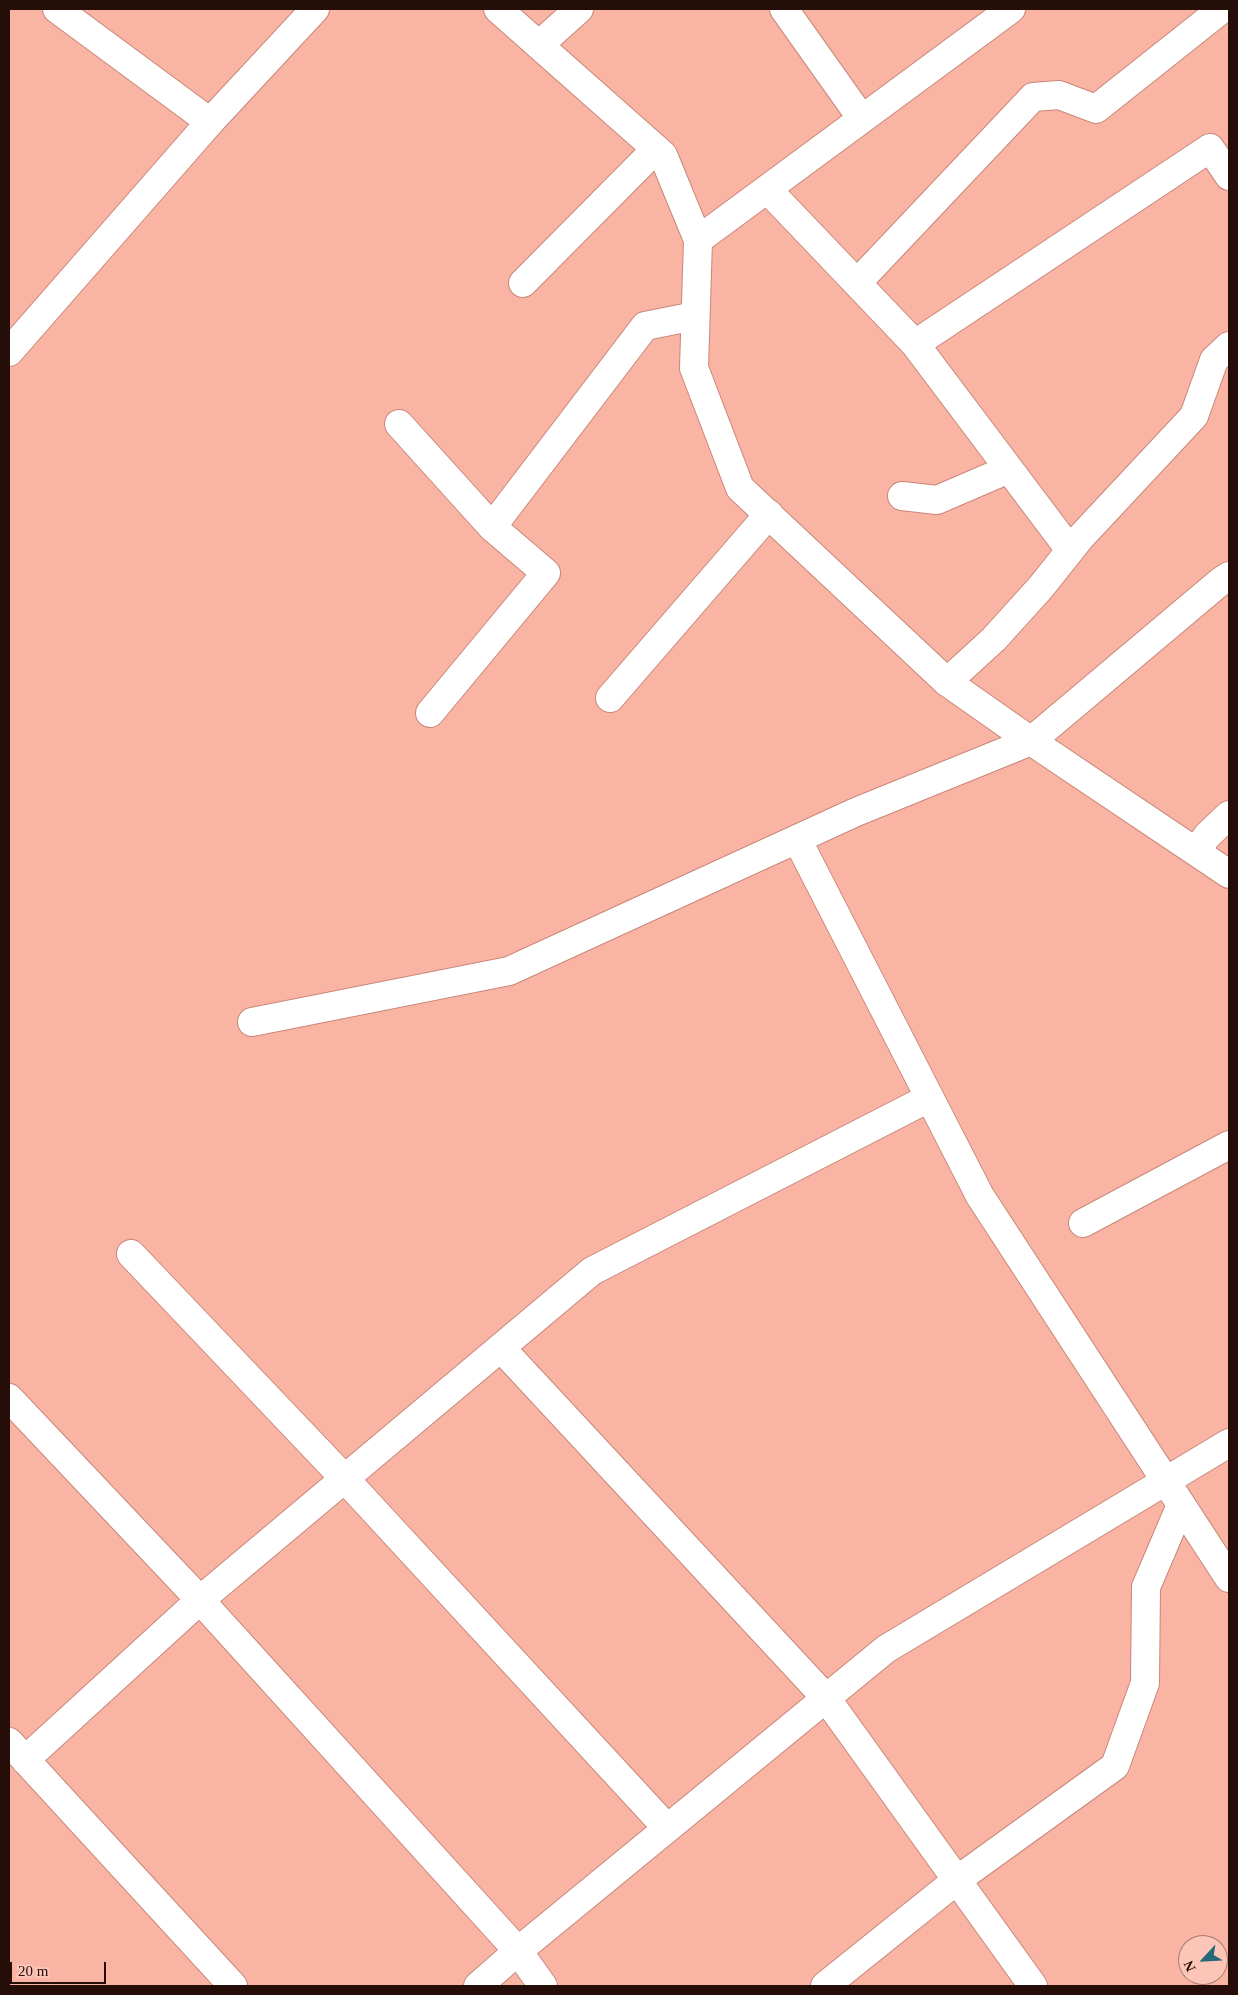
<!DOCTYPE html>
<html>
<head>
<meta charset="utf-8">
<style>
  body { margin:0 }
  #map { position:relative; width:1238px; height:1995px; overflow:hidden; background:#f9b4a4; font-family:Georgia,serif }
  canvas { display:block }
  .frame { position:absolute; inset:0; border:10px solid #250d08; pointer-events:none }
  .north { position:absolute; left:1178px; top:1935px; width:50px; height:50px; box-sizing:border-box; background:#fdc5b8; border:1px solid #a77b72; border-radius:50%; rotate:245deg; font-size:14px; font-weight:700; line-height:20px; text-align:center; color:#250d08 }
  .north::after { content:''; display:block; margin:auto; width:18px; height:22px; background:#236a78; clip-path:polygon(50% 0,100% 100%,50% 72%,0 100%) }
  .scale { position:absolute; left:10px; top:1962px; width:96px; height:22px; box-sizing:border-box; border:2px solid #250d08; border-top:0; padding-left:6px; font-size:15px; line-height:18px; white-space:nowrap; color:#250d08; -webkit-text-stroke:4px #fdc5b8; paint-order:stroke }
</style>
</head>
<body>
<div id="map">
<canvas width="1238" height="1995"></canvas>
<div class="frame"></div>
<div class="north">N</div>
<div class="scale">20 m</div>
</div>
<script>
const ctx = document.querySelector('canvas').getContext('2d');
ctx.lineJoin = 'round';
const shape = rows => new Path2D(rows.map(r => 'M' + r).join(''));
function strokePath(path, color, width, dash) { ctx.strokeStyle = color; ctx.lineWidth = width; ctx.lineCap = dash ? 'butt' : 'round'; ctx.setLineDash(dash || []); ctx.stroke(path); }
const street = shape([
  [57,9,210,122],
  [784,9,862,119],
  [539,45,579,9],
  [767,189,915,344,1070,550],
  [698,240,1011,9],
  [523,283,656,149],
  [857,283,1033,97,1059,95,1096,109,1222,9],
  [915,344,1210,148,1229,176],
  [9,352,210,122,315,9],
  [399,424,492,527,546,573,430,713],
  [902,496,937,500,1009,469],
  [492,527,645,326,695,316],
  [947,682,994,639,1041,587,1080,538,1194,416,1214,360,1229,346],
  [610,698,769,514],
  [797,839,980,1196,1229,1578],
  [1196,851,1207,836,1229,815],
  [252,1022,509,971,856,812,1031,741,1220,582,1229,576],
  [1083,1223,1229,1145],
  [131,1254,345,1479,667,1828],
  [501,1348,826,1698,1033,1986],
  [9,1398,200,1600,518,1951,543,1986],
  [9,1742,233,1986],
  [25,1760,200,1600,592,1271,929,1098],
  [478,1986,518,1951,886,1649,1229,1443],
  [825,1986,957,1880,1115,1766,1145,1683,1146,1587,1181,1505]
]);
const secondary = shape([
  [498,9,663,155,698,240,694,368,740,488,947,682,1031,741,1229,874]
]);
strokePath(street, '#c98779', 30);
strokePath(secondary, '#c98779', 30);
strokePath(street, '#fff', 28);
strokePath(secondary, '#fff', 28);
</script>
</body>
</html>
